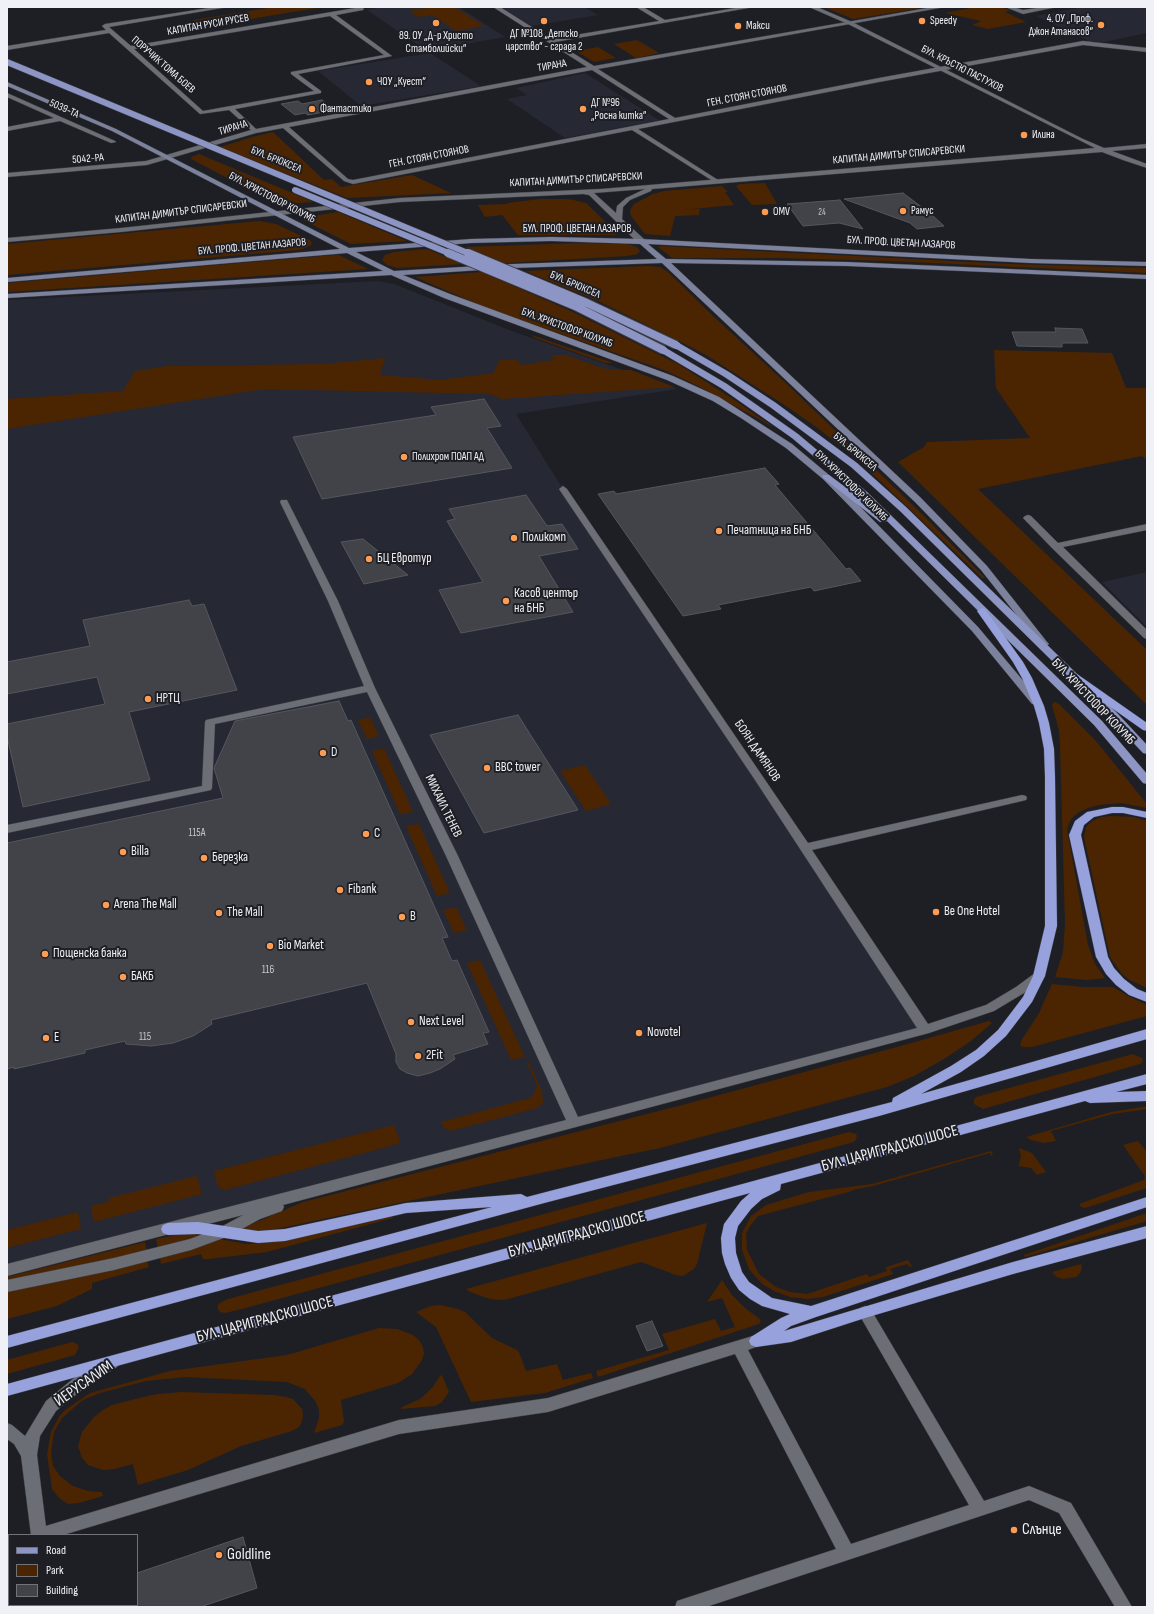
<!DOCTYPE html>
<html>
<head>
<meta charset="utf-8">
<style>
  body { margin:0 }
  #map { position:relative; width:1154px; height:1614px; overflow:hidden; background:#1e1f25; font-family:"Sofia Sans Condensed",sans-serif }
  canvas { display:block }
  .frame { position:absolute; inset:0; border:8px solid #f0f1f6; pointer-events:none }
  .legend { position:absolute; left:8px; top:1534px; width:130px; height:72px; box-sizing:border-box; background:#1e1f25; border:1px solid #727379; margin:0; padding:5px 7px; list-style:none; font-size:12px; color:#f0f1f6 }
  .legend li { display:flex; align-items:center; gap:8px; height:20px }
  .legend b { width:20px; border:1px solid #727379 }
</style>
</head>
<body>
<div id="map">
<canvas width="1154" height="1614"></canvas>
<div class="frame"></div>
<ul class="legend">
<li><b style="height:5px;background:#8c95c3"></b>Road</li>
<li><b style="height:11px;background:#4b2502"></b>Park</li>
<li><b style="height:11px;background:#414349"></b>Building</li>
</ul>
</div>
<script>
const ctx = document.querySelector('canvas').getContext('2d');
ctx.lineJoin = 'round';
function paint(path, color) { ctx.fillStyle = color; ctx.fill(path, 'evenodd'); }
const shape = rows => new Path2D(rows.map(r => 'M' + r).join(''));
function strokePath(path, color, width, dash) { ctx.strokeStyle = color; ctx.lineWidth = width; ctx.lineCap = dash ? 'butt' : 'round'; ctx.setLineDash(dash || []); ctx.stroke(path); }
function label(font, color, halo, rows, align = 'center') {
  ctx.font = font + ' "Sofia Sans Condensed",sans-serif'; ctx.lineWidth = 4; ctx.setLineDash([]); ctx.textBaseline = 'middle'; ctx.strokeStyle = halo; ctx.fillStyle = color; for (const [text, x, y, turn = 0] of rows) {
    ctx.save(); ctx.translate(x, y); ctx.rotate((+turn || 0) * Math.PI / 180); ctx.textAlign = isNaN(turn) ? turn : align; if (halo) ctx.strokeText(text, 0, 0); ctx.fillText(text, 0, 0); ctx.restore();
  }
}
paint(shape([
  [382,7,459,7,505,37,427,51,367,10],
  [501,7,584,7,598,15,532,26],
  [1083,7,1147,7,1147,33,1104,42,1089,41,1036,16],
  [430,53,481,86,361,106,318,71],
  [585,73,659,120,565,138,507,99,527,95,516,88],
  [378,281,394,284,509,330,677,389,516,414,563,489,925,1030,7,1270,7,300],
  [1147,572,1147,627,1102,582]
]), '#262834');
paint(shape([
  [274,7,323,7,202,27,193,20],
  [432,7,454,7,460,11,442,14,461,11,484,26,456,31,433,15,419,17,409,11],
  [824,7,927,7,853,19],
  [976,7,1002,7,1010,11,1005,12,1026,22,988,29,972,25,981,21,945,13],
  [637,40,659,53,636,58,614,44],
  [598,47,616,58,594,62,576,51],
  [273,132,324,180,332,179,341,187,412,175,451,193,347,198,220,147,256,136],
  [199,154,314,202,282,204,267,199,191,159,191,157],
  [765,183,777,204,752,205,736,186,740,184],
  [722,186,728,192,725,192,734,205,682,210,700,209,699,215,675,216,670,236,645,234,631,216,630,211,634,204,653,194,664,191],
  [540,199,569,199,586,203,618,234,614,235,518,235,502,215,485,217,478,205,508,204,508,203],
  [338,212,407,241,351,244,303,220,312,216],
  [260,221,276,224,310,240,312,244,308,247,299,250,7,275,7,244],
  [579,243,626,244,637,247,640,251,637,254,627,256,505,263,465,247],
  [661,246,1010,264,1147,268,1147,273,890,261,782,258,674,258,671,257,658,247],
  [427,249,463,264,398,268,387,265,382,260,385,255,394,252],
  [335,255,339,255,368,269,7,292,7,283],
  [647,266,660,267,668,272,712,315,789,386,925,517,985,578,982,578,975,571,859,461,815,426,783,404,706,355,683,343,598,301,525,271],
  [482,272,573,312,678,364,733,399,775,428,700,387,664,370,487,308,415,277],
  [532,335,613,363,605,363,535,338],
  [994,350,1112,353,1126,388,1147,388,1147,460,1142,456,978,489,1147,650,1147,705,898,462,924,447,927,442,1030,438,996,388],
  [551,355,566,355,602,368,614,370,631,370,674,387,502,399,489,394,264,389,7,429,7,399,123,391,135,371,167,366,323,364,385,358,380,375,440,380,493,373,500,359,517,360,521,365,554,360],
  [1054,702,1059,704,1096,741,1147,804,1147,808,1121,803,1099,805,1088,808,1079,812,1072,818,1069,823,1067,830,1088,945,1095,964,1105,978,1087,980,1055,977,1063,952,1065,924,1060,745,1059,730,1052,705],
  [370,717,379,736,367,739,358,720],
  [384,748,413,812,400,814,372,751],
  [585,765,611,804,586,811,560,771],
  [1112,816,1134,817,1147,821,1147,988,1130,980,1122,974,1110,957,1084,837,1086,827,1092,821,1101,817],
  [419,824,450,893,437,896,406,826],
  [456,907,467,930,454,933,443,910],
  [480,960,525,1057,511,1060,467,963],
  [1052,984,1083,987,1113,987,1130,997,1147,1005,1147,1016,1032,1047,1023,1047,1020,1045,1021,1041,1039,1013],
  [989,1021,992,1023,971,1041,944,1059,914,1076,887,1087,660,1148,616,1157,281,1228,262,1231,250,1231,243,1228,303,1202,686,1104,908,1044],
  [1133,1054,1142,1058,1143,1061,1140,1064,983,1109,974,1104,974,1100,976,1097],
  [529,1062,542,1091,543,1103,537,1108,451,1131,444,1128,441,1122,530,1098,534,1094,537,1085,527,1063],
  [1147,1106,1147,1109,1113,1114,1051,1131,1056,1141,1044,1143,1031,1140,1026,1137,1111,1112],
  [394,1125,400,1141,398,1144,225,1190,218,1187,214,1171],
  [849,1132,856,1134,857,1136,855,1141,850,1143,242,1309,225,1313,220,1312,218,1309,218,1305,220,1303,228,1299],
  [1138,1141,1147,1152,1147,1188,1085,1208,1081,1207,1079,1204,1144,1180,1145,1176,1123,1145],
  [1019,1148,1032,1153,1046,1172,1037,1175,1031,1168,1018,1166,1021,1157],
  [991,1151,993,1155,991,1156,990,1153,873,1186,852,1190,852,1191,758,1216,750,1226,746,1234,747,1250,759,1274,776,1287,790,1292,807,1294,867,1274,869,1277,887,1271,886,1267,908,1260,912,1266,910,1267,907,1264,890,1269,893,1274,823,1297,807,1299,790,1297,774,1291,762,1284,749,1269,742,1250,742,1233,751,1216,766,1205,809,1192,872,1184],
  [197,1176,202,1194,94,1222,91,1206,110,1201,109,1198],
  [78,1212,81,1229,7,1248,7,1230],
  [1147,1213,1147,1221,1025,1257,1024,1256,1024,1255],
  [392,1216,393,1218,267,1252,209,1259,203,1259,201,1254,161,1264,160,1257,219,1239,246,1244,276,1242],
  [707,1223,697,1264,694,1269,683,1276,676,1275,641,1262,508,1299,499,1300,490,1299,470,1292,466,1289],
  [182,1234,199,1234,201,1237,158,1250,156,1239],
  [145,1242,147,1253,7,1282,7,1277],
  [147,1260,149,1267,92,1283,92,1289,57,1306,7,1319,7,1291],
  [1081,1264,1082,1268,1080,1273,1076,1277,1063,1279,1057,1277,1052,1272],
  [722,1280,732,1295,745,1308,761,1320,759,1324,598,1377,596,1371,669,1350,662,1334,715,1319,721,1331,735,1327,722,1298,707,1302],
  [440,1305,458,1309,465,1312,492,1338,517,1350,519,1352,526,1371,557,1364,563,1380,591,1373,593,1378,545,1393,471,1402,436,1327,416,1312,431,1306],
  [379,1328,397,1329,413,1335,419,1340,423,1347,424,1354,422,1360,412,1374,398,1383,341,1400,344,1422,342,1425,314,1433,319,1418,319,1410,316,1402,305,1389,287,1382,185,1377,146,1381,100,1393,83,1400,62,1418,54,1432,51,1453,53,1466,60,1476,73,1486,88,1491,102,1492,103,1496,79,1503,68,1504,59,1498,52,1489,47,1454,51,1432,59,1417,65,1410,90,1393,170,1371,287,1355],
  [72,1342,77,1344,79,1347,75,1355,7,1374,7,1360],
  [442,1375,449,1392,442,1402,435,1406,401,1409,402,1407,420,1399,432,1388,440,1376],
  [181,1392,274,1395,286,1397,293,1399,302,1409,303,1414,302,1421,299,1427,292,1431,241,1446,188,1470,138,1485,133,1464,115,1469,103,1470,88,1465,82,1458,78,1446,82,1432,94,1417,103,1410,112,1405,139,1398,158,1394]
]), '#4b2502');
const building = shape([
  [322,100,334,110,308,115,305,113,295,115,281,104,298,101,302,104,322,100],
  [903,193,931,214,944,226,917,229,910,223,844,199,903,193],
  [840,200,863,229,839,223,803,226,787,204,840,200],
  [1055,328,1082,329,1088,343,1062,343,1062,347,1017,346,1012,332,1056,332,1055,328],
  [484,399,501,426,487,428,512,468,322,499,293,437,436,415,431,407,484,399],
  [765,468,779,484,775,485,846,569,850,568,861,581,814,591,811,587,718,605,721,609,683,616,598,494,614,491,616,494,765,468],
  [526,495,547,526,562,524,578,549,539,556,573,612,461,633,439,590,483,582,447,521,455,519,449,509,526,495],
  [363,539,408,575,364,584,341,542,363,539],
  [189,600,192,606,204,604,237,690,129,712,150,780,23,807,7,736,7,724,105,704,97,677,7,694,7,662,90,646,83,620,189,600],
  [339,701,348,721,351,720,448,937,442,938,452,961,457,960,489,1032,483,1033,488,1044,453,1055,455,1059,440,1069,430,1073,418,1076,407,1073,400,1069,396,1062,396,1054,367,983,211,1020,212,1024,193,1036,173,1043,151,1046,126,1044,125,1041,85,1050,85,1053,14,1069,14,1067,7,1069,7,843,223,798,214,768,235,721,339,701],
  [518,715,578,810,484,833,430,735,518,715],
  [652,1321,663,1346,647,1351,636,1326,652,1321],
  [243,1537,257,1588,200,1607,137,1607,137,1573,243,1537]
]);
paint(building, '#414349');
strokePath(building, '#55575e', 1);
const minor = shape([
  [215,7,228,7,109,27,131,46,361,7,364,9,363,10,336,15,392,56,298,74,321,91,321,93,235,109,256,129,587,67,493,7,500,7,551,39,659,21,636,7,643,7,665,20,741,7,754,7,555,42,594,66,933,7,945,7,598,69,675,118,879,78,1083,41,1147,48,1147,52,1083,45,879,82,638,129,718,180,719,181,716,183,632,130,353,184,344,181,283,128,256,133,147,165,7,177,7,173,146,161,251,130,229,110,200,114,109,33,7,50,7,46,106,30,102,26,105,24,215,7],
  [330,16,384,55,291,72,291,74,314,91,203,111,134,49,330,16],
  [592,70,669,119,353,180,348,179,289,127,592,70],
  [1005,7,1013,7,1023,10,1044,7,1057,7,1023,14,1005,7],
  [7,93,115,141,116,142,111,143,60,121,7,131,7,127,54,118,7,97,7,93],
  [563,486,567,489,808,843,1022,795,1026,796,1027,798,1026,800,1022,801,812,850,928,1024,986,1005,1016,987,1035,973,1039,972,1043,973,1045,976,1043,979,1024,993,994,1011,929,1033,283,1205,284,1207,282,1211,260,1219,229,1236,191,1250,114,1270,7,1292,7,1280,114,1258,190,1239,219,1228,243,1215,7,1276,7,1264,566,1120,446,856,367,692,215,724,212,788,211,790,7,833,7,825,202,786,205,722,206,720,364,686,328,601,280,502,281,500,287,500,288,502,338,601,375,688,458,856,578,1117,917,1028,755,780,559,489,563,486],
  [1028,515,1031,516,1058,543,1147,524,1147,530,1063,547,1147,630,1147,639,1144,638,1052,548,1025,520,1023,518,1025,516,1028,515],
  [865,1306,870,1308,984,1501,1029,1486,1071,1503,1132,1607,1115,1607,1059,1513,1029,1500,706,1607,675,1607,677,1601,683,1599,836,1549,735,1354,548,1412,399,1434,63,1535,31,1535,33,1530,39,1528,399,1420,548,1398,756,1335,761,1337,763,1341,761,1345,748,1350,851,1544,969,1505,860,1316,858,1312,860,1308,865,1306]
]);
const tertiary = shape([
  [809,7,817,7,852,22,1083,139,1104,148,1147,144,1147,148,1112,151,1147,164,1147,168,1123,160,1102,152,652,189,651,191,630,200,623,207,622,219,644,239,645,241,641,243,638,243,589,195,583,194,400,202,121,232,7,242,7,238,121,228,400,198,601,189,1095,148,848,24,809,7],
  [645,189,626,198,617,206,616,213,594,193,645,189],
  [112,1357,117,1359,119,1363,117,1367,84,1388,56,1411,40,1436,37,1455,47,1535,31,1535,21,1456,14,1444,7,1439,7,1423,12,1425,25,1436,46,1401,74,1378,112,1357],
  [39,1605,55,1605,55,1607,39,1607,39,1605]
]);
const secondary = shape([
  [7,82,116,129,349,248,471,239,551,237,641,239,1031,259,1147,262,1147,266,1031,263,648,244,666,259,847,262,1147,275,1147,279,847,266,671,263,921,498,987,566,1047,642,1049,644,1044,647,1041,646,981,570,915,502,662,263,513,268,403,275,450,294,673,376,719,397,792,444,829,475,978,627,1041,702,1040,704,1032,704,972,631,823,479,786,448,741,418,713,401,667,380,444,298,391,275,7,298,7,294,383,271,347,253,7,282,7,278,340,249,112,131,7,86,7,82],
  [551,241,640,244,657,259,513,264,394,271,356,252,471,243,551,241]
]);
const primary = shape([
  [673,343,679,343,729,372,776,403,857,463,906,507,1118,714,1147,745,1147,754,1143,753,1110,718,900,511,851,467,770,407,723,376,673,347,673,343],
  [660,348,666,348,727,384,798,434,867,492,1102,721,1147,774,1147,784,1143,783,1094,725,887,521,880,522,822,477,823,475,829,475,875,509,861,496,792,438,721,388,660,352,660,348]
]);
const trunk = shape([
  [982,608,985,609,1023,662,1032,678,1044,706,1049,723,1054,749,1055,777,1057,926,1045,976,1032,1002,1006,1036,984,1056,961,1072,921,1094,1147,1029,1147,1039,879,1116,548,1202,7,1348,7,1336,492,1207,406,1213,285,1241,258,1243,198,1234,168,1235,163,1233,161,1229,163,1225,168,1223,198,1222,258,1231,285,1229,406,1203,521,1194,527,1197,892,1102,893,1098,951,1066,976,1050,998,1030,1023,997,1033,976,1045,926,1045,777,1044,749,1039,723,1034,706,1022,678,1013,662,977,611,982,608],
  [1073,673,1077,674,1147,723,1147,731,1143,730,1069,678,1068,676,1069,674,1073,673],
  [1112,807,1123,807,1147,812,1147,818,1123,813,1112,813,1094,817,1084,825,1081,835,1108,957,1114,968,1124,979,1137,989,1147,993,1147,1002,1129,995,1116,985,1106,974,1096,957,1069,835,1075,821,1087,812,1112,807],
  [1147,1074,1147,1084,1116,1092,1147,1091,1147,1101,1090,1103,1085,1101,781,1184,780,1190,762,1199,751,1209,738,1226,735,1238,736,1253,742,1272,749,1282,772,1298,811,1306,1147,1197,1147,1207,816,1317,791,1326,784,1331,1013,1262,1147,1226,1147,1238,1013,1274,865,1318,791,1342,756,1347,751,1345,749,1341,751,1337,781,1318,790,1314,762,1306,750,1299,739,1290,731,1278,725,1264,722,1253,721,1238,724,1224,741,1201,750,1193,7,1396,7,1384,1147,1074]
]);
strokePath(minor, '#3b3c41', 1);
strokePath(tertiary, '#3b3c41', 1);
strokePath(secondary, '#3b3c41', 1);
strokePath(primary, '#3b3c41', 1);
strokePath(trunk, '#3b3c41', 1);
paint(minor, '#6c6e75');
paint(tertiary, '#6c6e75');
paint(secondary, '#7c829c');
paint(primary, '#8c95c3');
paint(trunk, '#97a2dd');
const primaryBridgeFar1 = shape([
  [7,62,470,254],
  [295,190,451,254]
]);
const primaryBridge = shape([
  [448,253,575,306,663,350],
  [468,253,587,303,676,345]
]);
strokePath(primaryBridgeFar1, '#3b3c41', 7, []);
strokePath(primaryBridge, '#3b3c41', 10, []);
strokePath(primaryBridgeFar1, '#8c95c3', 6);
strokePath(primaryBridge, '#8c95c3', 8);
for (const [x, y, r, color] of [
  [544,21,4,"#fc9d53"],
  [922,21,4,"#fc9d53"],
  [436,23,4,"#fc9d53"],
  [1101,25,4,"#fc9d53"],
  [738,26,4,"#fc9d53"],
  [369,82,4,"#fc9d53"],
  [312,109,4,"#fc9d53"],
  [583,109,4,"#fc9d53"],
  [1024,135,4,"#fc9d53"],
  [903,211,4,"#fc9d53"],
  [765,212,4,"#fc9d53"],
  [404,457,4,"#fc9d53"],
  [719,531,4,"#fc9d53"],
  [514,538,4,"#fc9d53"],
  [369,559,4,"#fc9d53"],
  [506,601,4,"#fc9d53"],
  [148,699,4,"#fc9d53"],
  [323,753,4,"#fc9d53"],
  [487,768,4,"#fc9d53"],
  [366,834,4,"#fc9d53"],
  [123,852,4,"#fc9d53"],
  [204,858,4,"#fc9d53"],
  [340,890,4,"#fc9d53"],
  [106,905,4,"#fc9d53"],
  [936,912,4,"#fc9d53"],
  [219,913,4,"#fc9d53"],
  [402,917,4,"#fc9d53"],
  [270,946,4,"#fc9d53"],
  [45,954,4,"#fc9d53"],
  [123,977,4,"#fc9d53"],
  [411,1022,4,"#fc9d53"],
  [639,1033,4,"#fc9d53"],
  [46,1038,4,"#fc9d53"],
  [418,1056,4,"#fc9d53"],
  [1014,1530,4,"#fc9d53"],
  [219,1555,4,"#fc9d53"]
]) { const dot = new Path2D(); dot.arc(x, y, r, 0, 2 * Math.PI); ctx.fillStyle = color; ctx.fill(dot); strokePath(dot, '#1e1f25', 1.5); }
label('9px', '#c4c6cb', null, [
  ["24",822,213]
]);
label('11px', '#f0f1f6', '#1e1f25', [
  ["4. ОУ „Проф.",1093,19,"right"],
  ["Джон Атанасов“",1093,32,"right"],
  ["Speedy",930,21],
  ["Макси",746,26],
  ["ДГ №108 „Детско",544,34,"center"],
  ["царство“ - сграда 2",544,47,"center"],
  ["89. ОУ „Д-р Христо",436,36,"center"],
  ["Стамболийски“",436,49,"center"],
  ["ЧОУ „Куест“",377,82],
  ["ДГ №96",591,103],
  ["„Росна китка“",591,116],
  ["Фантастико",320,109],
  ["Илина",1032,135],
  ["Рамус",911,211],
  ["OMV",773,212],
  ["Полихром ПОАП АД",412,457]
], 'left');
label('11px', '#f0f1f6', '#1e1f25', [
  ["КАПИТАН РУСИ РУСЕВ",208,25,-10],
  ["ПОРУЧИК ТОМА БОЕВ",163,65,41],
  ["ТИРАНА",552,66,-10],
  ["БУЛ. КРЪСТЮ ПАСТУХОВ",962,69,27],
  ["ГЕН. СТОЯН СТОЯНОВ",747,96,-11],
  ["5039-ТА",64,109,24],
  ["ТИРАНА",233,128,-17],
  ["КАПИТАН ДИМИТЪР СПИСАРЕВСКИ",899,155,-5],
  ["ГЕН. СТОЯН СТОЯНОВ",429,157,-11],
  ["5042-РА",88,159,-5],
  ["БУЛ. БРЮКСЕЛ",276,160,22],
  ["КАПИТАН ДИМИТЪР СПИСАРЕВСКИ",576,180,-3],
  ["БУЛ. ХРИСТОФОР КОЛУМБ",272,198,28],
  ["КАПИТАН ДИМИТЪР СПИСАРЕВСКИ",181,212,-7],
  ["БУЛ. ПРОФ. ЦВЕТАН ЛАЗАРОВ",577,229],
  ["БУЛ. ПРОФ. ЦВЕТАН ЛАЗАРОВ",901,243,3],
  ["БУЛ. ПРОФ. ЦВЕТАН ЛАЗАРОВ",252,247,-5],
  ["БУЛ. БРЮКСЕЛ",575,285,23],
  ["БУЛ. ХРИСТОФОР КОЛУМБ",567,328,20],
  ["БУЛ. БРЮКСЕЛ",855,452,40],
  ["БУЛ. ХРИСТОФОР КОЛУМБ",851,486,44]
]);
label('11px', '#c4c6cb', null, [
  ["115А",197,833],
  ["116",268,970],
  ["115",145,1037]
]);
label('13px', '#f0f1f6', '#1e1f25', [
  ["Печатница на БНБ",727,531],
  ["Поликомп",522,538],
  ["БЦ Евротур",377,559],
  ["Касов център",514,594],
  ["на БНБ",514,609],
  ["НРТЦ",156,699],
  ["D",331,753],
  ["BBC tower",495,768],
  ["C",374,834],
  ["Billa",131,852],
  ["Березка",212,858],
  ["Fibank",348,890],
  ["Arena The Mall",114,905],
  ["Be One Hotel",944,912],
  ["The Mall",227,913],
  ["B",410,917],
  ["Bio Market",278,946],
  ["Пощенска банка",53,954],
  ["БАКБ",131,977],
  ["Next Level",419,1022],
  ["Novotel",647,1033],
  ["E",54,1038],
  ["2Fit",426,1056]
], 'left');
label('13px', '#f0f1f6', '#1e1f25', [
  ["БУЛ. ХРИСТОФОР КОЛУМБ",1093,702,46],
  ["БОЯН ДАМЯНОВ",757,751,56],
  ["МИХАИЛ ТЕНЕВ",443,806,64]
]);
label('16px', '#f0f1f6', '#1e1f25', [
  ["БУЛ. ЦАРИГРАДСКО ШОСЕ",890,1149,-15],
  ["БУЛ. ЦАРИГРАДСКО ШОСЕ",577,1235,-15],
  ["БУЛ. ЦАРИГРАДСКО ШОСЕ",265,1320,-15],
  ["ЙЕРУСАЛИМ",84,1384,-35]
]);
label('16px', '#f0f1f6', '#1e1f25', [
  ["Слънце",1022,1530],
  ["Goldline",227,1555]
], 'left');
</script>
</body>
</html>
